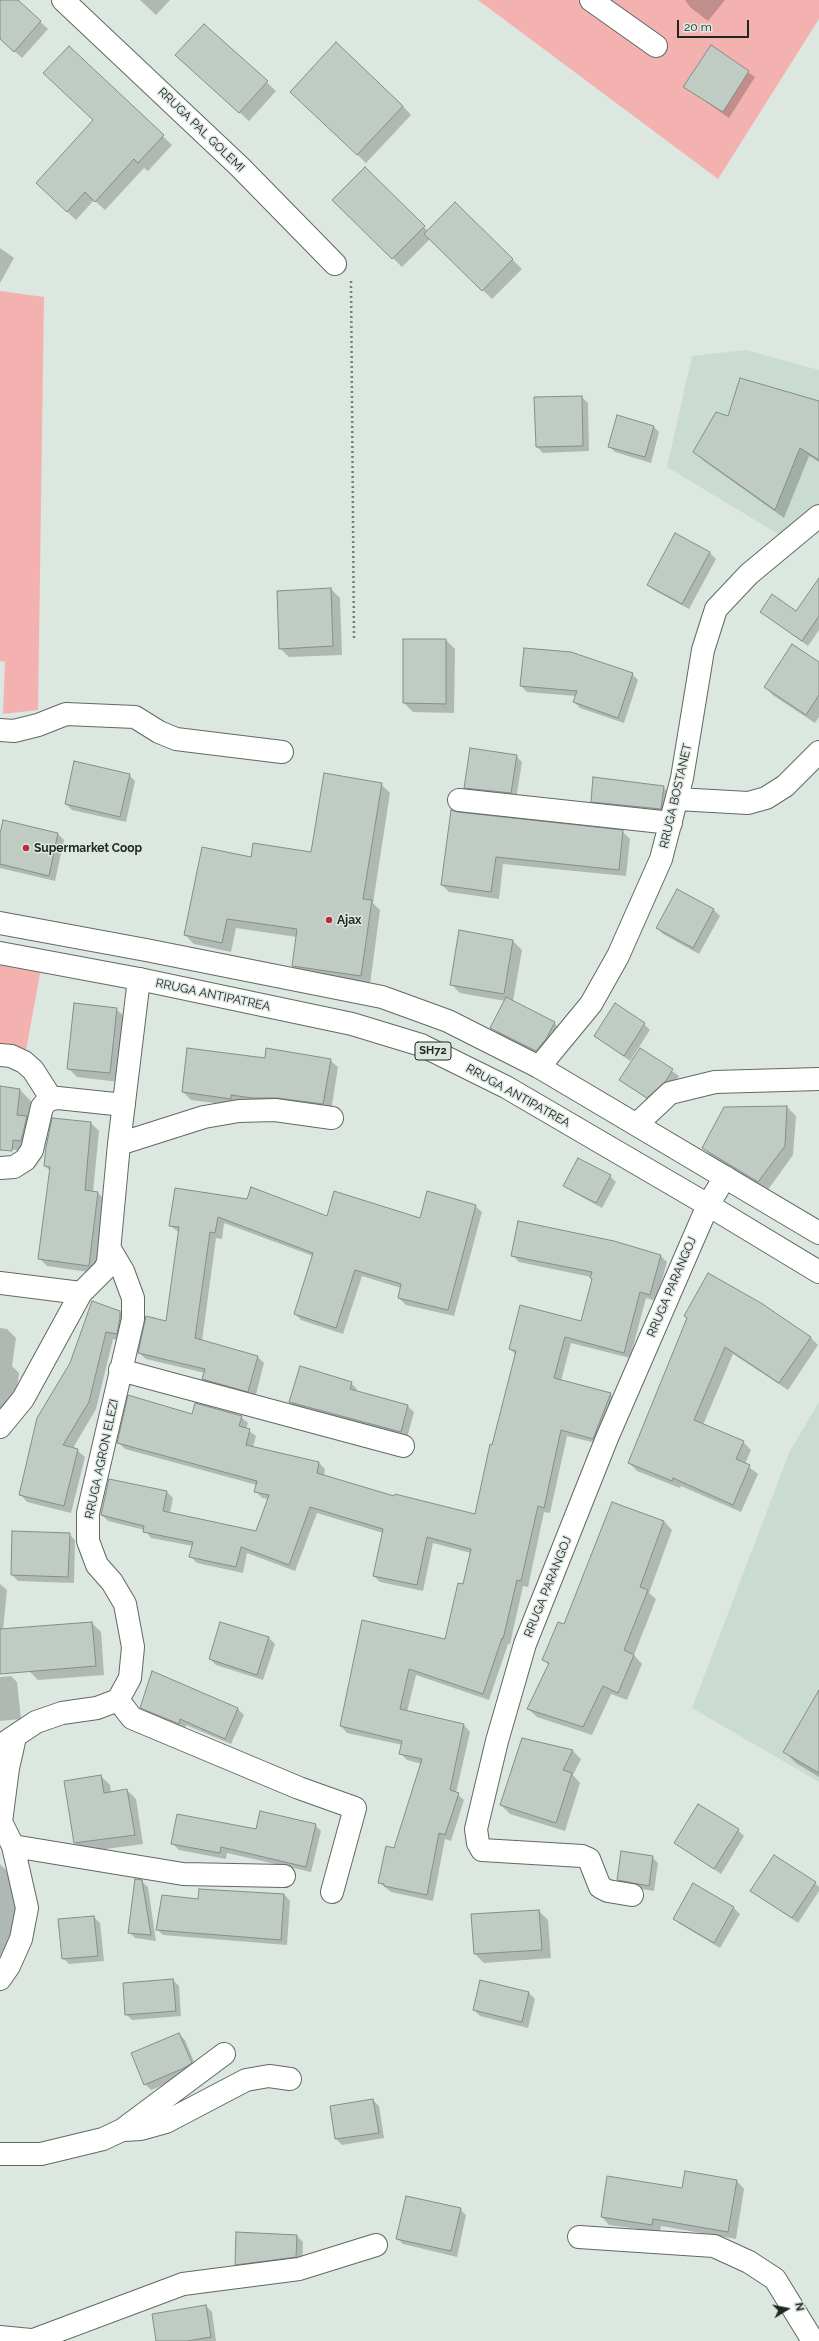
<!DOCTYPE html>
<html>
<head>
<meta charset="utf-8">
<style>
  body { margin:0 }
  #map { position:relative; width:819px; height:2341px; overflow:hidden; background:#dce7e0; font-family:Raleway,sans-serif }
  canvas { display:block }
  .north { position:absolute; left:767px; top:2289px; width:40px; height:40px; -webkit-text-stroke:3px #dce7e0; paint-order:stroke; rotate:80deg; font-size:11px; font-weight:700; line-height:16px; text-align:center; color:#222623 }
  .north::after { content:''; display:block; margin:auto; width:14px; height:18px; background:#222623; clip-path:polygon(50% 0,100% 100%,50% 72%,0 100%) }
  .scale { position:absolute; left:677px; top:20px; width:72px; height:18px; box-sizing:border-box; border:2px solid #222623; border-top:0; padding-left:5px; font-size:12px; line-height:14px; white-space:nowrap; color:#222623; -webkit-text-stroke:3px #dce7e0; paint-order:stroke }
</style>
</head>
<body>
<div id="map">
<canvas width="819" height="2341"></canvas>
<div class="north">N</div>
<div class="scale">20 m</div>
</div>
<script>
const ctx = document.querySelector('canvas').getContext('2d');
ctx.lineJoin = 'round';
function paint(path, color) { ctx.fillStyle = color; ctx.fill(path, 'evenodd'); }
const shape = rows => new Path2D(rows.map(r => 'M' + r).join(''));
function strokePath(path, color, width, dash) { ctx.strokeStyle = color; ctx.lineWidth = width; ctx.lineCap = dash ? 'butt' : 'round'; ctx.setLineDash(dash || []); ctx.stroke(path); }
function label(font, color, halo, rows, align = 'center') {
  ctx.font = font + ' Raleway,sans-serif'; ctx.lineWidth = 3; ctx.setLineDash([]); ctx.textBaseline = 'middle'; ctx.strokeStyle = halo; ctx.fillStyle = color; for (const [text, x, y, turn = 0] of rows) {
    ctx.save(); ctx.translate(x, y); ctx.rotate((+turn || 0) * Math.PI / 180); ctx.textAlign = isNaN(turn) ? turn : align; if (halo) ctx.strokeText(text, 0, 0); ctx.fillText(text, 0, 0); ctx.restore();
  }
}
paint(shape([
  [746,350,819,370,819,506,783,537,667,467,692,356],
  [819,1402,819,1782,692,1708,789,1453]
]), '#cadcd1');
paint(shape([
  [478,0,819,0,819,19,718,179],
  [0,291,44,297,38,710,3,714,5,662,0,661],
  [0,961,41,968,25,1056,0,1052]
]), '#f3b2b0');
paint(shape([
  [0,0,17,0,48,29,22,58,0,38],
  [140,0,170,0,156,15],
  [685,0,725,0,708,21,690,7],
  [204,25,276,91,249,121,186,64],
  [69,47,172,145,148,171,144,168,105,210,94,200,76,220,46,192,94,120],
  [711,47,755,77,729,118,685,87],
  [300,100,403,106,411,115,366,163],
  [365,168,428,231,455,203,522,269,492,299,430,239,402,267,333,200],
  [0,248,14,258,0,283],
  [582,397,588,403,589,451,543,453,537,447],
  [819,402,819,462,809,456,784,518,704,461,695,452,729,417],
  [653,426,659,432,651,463,615,452,609,446],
  [710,553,716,559,689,609,654,590,648,584],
  [819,580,819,630,808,646,761,612,797,613],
  [331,589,340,598,342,655,289,657,280,648],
  [446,640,455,649,454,713,413,712,404,703],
  [819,663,819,717,815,723,774,696,765,687],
  [632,674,638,680,624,723,580,708,574,702,576,696,527,692,521,686],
  [516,756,522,762,516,799,471,794,465,788],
  [129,775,135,781,126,822,72,810,66,804],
  [381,784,390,793,373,903,380,910,370,984,302,975,293,966,297,937,236,928,231,952,194,944,185,935,251,858,312,853],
  [663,787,669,793,667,815,598,807,592,801],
  [452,811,622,831,630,839,626,876,503,864,499,899,449,892,442,885],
  [4,821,58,834,64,840,55,881,0,868,0,839],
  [678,890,714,910,720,916,699,954,663,934,657,928],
  [513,941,522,950,513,1001,554,1023,560,1029,542,1057,498,1034,492,1028,505,1001,460,993,451,984],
  [116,1009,126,1018,119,1082,77,1077,68,1068],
  [644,1024,650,1030,630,1061,595,1036],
  [640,1049,679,1076,671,1088,653,1103,620,1080],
  [266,1059,330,1060,338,1067,331,1111,238,1106,191,1100,183,1092],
  [0,1087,20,1090,32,1102,29,1120,33,1152,0,1148],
  [787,1107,796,1116,793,1155,767,1191,712,1157,703,1148],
  [53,1120,91,1123,99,1131,93,1192,98,1193,106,1201,96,1273,47,1266,39,1258,51,1172,45,1166],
  [610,1176,616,1182,602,1208,571,1191,565,1185],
  [176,1189,328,1217,420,1219,475,1206,482,1212,454,1316,406,1305,399,1298,401,1288,362,1276,343,1334,301,1320,295,1314,313,1256,224,1223,222,1239,216,1238,202,1341,258,1357,264,1363,255,1398,210,1385,203,1379,205,1373,146,1359,139,1353,167,1322,179,1232,170,1226],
  [613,1242,661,1256,667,1262,656,1301,646,1298,630,1358,571,1343,561,1381,610,1394,616,1400,600,1444,567,1436,550,1513,544,1512,528,1587,523,1586,510,1644,508,1644,489,1700,416,1675,407,1712,464,1725,470,1732,456,1793,464,1800,451,1841,445,1839,433,1901,391,1892,380,1883,395,1849,422,1764,407,1760,401,1754,403,1745,347,1733,341,1726,363,1622,446,1640,463,1585,471,1553,433,1543,423,1591,380,1582,374,1576,383,1533,317,1513,295,1571,247,1553,243,1573,197,1563,191,1557,193,1546,151,1538,145,1530,108,1521,102,1515,110,1480,167,1492,173,1498,170,1513,257,1532,269,1499,262,1498,256,1491,257,1485,125,1449,118,1442,193,1415,241,1417,248,1423,246,1429,256,1436,253,1447,319,1463,325,1469,324,1476,395,1497,475,1515,516,1355,510,1349,582,1323,593,1280,591,1277,519,1262,512,1255],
  [120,1312,127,1319,124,1341,113,1339,96,1409,73,1448,77,1450,85,1457,71,1513,27,1502,20,1494,71,1364],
  [688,1318,810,1337,818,1345,788,1390,733,1354,703,1425,743,1442,751,1450,745,1464,758,1474,741,1512,681,1486,680,1488,637,1471,629,1463],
  [0,1328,7,1329,16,1338,12,1366,19,1373,14,1410,0,1411],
  [351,1383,357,1389,356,1392,408,1406,414,1412,407,1438,296,1408,290,1402],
  [664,1521,672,1530,649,1593,656,1599,634,1655,642,1664,627,1700,611,1694,592,1735,537,1717,528,1709,549,1665,544,1660,564,1626],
  [69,1534,75,1540,74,1583,18,1581,12,1575],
  [0,1584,7,1590,3,1630,0,1629],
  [92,1623,101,1632,104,1675,38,1680,29,1671],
  [269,1638,275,1644,263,1680,216,1665,210,1659],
  [152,1672,238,1709,244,1715,231,1744,186,1725,185,1729,147,1713,141,1707],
  [11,1676,17,1682,21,1719,0,1721,0,1677],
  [819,1693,819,1777,796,1763,784,1751],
  [572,1750,581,1759,573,1775,580,1783,565,1831,510,1814,501,1805],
  [101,1776,110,1785,111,1792,127,1790,136,1799,143,1844,84,1852,75,1843],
  [315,1825,321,1831,311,1872,227,1853,226,1859,179,1850,173,1844,257,1830],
  [738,1830,744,1836,721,1874,675,1843],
  [652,1857,658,1863,654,1891,624,1886,618,1880],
  [0,1864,6,1870,21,1919,11,1956,0,1955],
  [141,1881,148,1887,156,1941,135,1938,129,1932],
  [815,1883,819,1887,819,1891,798,1923,752,1891],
  [694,1885,734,1908,740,1914,720,1948,680,1924,674,1919],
  [284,1894,290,1901,287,1945,163,1935,157,1929,198,1900],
  [539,1911,548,1920,551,1958,484,1963,475,1954,472,1915],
  [94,1917,100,1923,104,1961,69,1964,63,1958],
  [173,1980,179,1986,181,2016,132,2020,126,2014],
  [528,1992,535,1999,528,2028,480,2016,474,2010],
  [179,2034,185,2040,197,2069,191,2074,151,2090,145,2084],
  [373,2100,379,2106,384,2138,342,2145,336,2139,331,2107],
  [686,2172,737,2181,744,2189,736,2239,661,2226,660,2232,609,2225,602,2217,683,2189],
  [460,2209,466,2215,457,2257,403,2244,397,2238],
  [297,2236,303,2242,302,2263,242,2270,236,2264],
  [206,2306,212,2312,216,2341,157,2341]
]), '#0003');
const building = shape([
  [0,0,18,0,41,21,14,52,0,39,0,0],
  [204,24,268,81,239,113,175,55,204,24],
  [336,42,403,106,357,155,290,92,336,42],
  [711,45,749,71,723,112,683,87,711,45],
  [69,46,164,135,138,163,134,159,95,202,85,192,67,212,36,183,93,120,43,73,69,46],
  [365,167,425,226,392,259,332,200,365,167],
  [455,202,513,259,482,291,424,234,455,202],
  [740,378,819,401,819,460,800,448,775,510,693,452,716,412,728,416,740,378],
  [582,396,583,446,536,447,534,397,582,396],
  [617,415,654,426,645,457,608,447,617,415],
  [675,533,710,552,682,604,647,585,675,533],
  [819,578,819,616,802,641,760,612,772,594,796,611,819,578],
  [331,588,333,646,279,649,277,591,331,588],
  [403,639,446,639,446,704,403,703,403,639],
  [792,644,819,662,819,695,806,715,764,687,792,644],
  [524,648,571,652,633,673,618,718,573,702,577,691,520,686,524,648],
  [470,748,517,755,511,793,464,788,470,748],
  [74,761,130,774,120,817,65,804,74,761],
  [324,773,382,783,363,899,372,900,361,976,292,966,297,929,227,919,222,943,184,935,202,847,251,857,253,843,311,852,324,773],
  [593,777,664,786,661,809,591,802,593,777],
  [451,810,458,812,623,830,619,870,496,857,491,892,441,885,451,810],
  [3,820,58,833,49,876,0,864,0,834,3,820],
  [677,889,714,909,693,948,656,928,677,889],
  [459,930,513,940,504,994,450,985,459,930],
  [506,997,555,1022,546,1039,536,1051,490,1028,506,997],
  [74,1003,117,1008,110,1073,67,1069,74,1003],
  [615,1003,645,1023,624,1056,594,1036,615,1003],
  [187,1048,265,1058,266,1048,331,1059,323,1104,277,1098,252,1098,231,1095,231,1099,182,1092,187,1048],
  [640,1048,673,1069,665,1082,647,1098,619,1080,640,1048],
  [0,1086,20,1089,17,1115,27,1116,21,1141,13,1140,12,1151,0,1150,0,1086],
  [787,1106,785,1146,758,1182,702,1148,724,1107,787,1106],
  [52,1118,91,1122,85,1190,98,1192,89,1266,38,1259,50,1167,44,1166,46,1147,52,1118],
  [578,1158,611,1175,596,1203,563,1186,578,1158],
  [251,1187,327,1216,334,1191,420,1218,427,1191,476,1205,448,1310,398,1298,401,1284,355,1270,336,1328,294,1314,313,1253,218,1217,215,1233,210,1232,195,1338,258,1356,248,1392,202,1379,205,1369,138,1353,146,1316,166,1321,179,1227,169,1226,175,1188,247,1199,251,1187],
  [518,1221,614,1241,661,1255,650,1295,640,1292,624,1353,565,1337,554,1378,611,1393,593,1439,561,1430,544,1508,538,1506,521,1581,517,1580,503,1639,502,1638,483,1694,409,1669,400,1709,464,1724,450,1790,459,1793,445,1835,439,1833,427,1895,384,1886,384,1884,378,1883,386,1846,394,1848,422,1759,399,1754,402,1741,340,1726,362,1620,445,1639,458,1583,463,1584,471,1549,427,1537,417,1585,373,1576,383,1529,310,1507,289,1565,241,1547,236,1567,189,1557,193,1542,143,1532,144,1526,101,1515,109,1479,167,1491,163,1511,256,1531,269,1495,254,1492,257,1481,117,1443,128,1395,192,1414,195,1403,242,1416,239,1426,250,1429,246,1445,319,1462,317,1473,394,1496,395,1494,475,1514,490,1444,492,1445,516,1351,509,1349,520,1305,581,1321,592,1279,590,1278,592,1272,511,1256,518,1221],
  [708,1273,761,1303,811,1337,779,1383,725,1347,694,1420,744,1441,736,1459,750,1465,733,1505,673,1478,672,1481,628,1463,687,1318,684,1316,708,1273],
  [92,1301,120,1311,120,1318,117,1334,106,1332,89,1402,63,1445,78,1449,64,1506,19,1495,37,1418,70,1363,92,1301],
  [300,1366,352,1382,350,1389,408,1405,401,1432,289,1402,300,1366],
  [612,1502,664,1521,640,1587,648,1590,624,1650,634,1655,618,1693,603,1686,583,1727,527,1709,549,1663,542,1660,558,1622,564,1624,612,1502],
  [12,1531,70,1533,68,1577,11,1575,12,1531],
  [92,1622,96,1666,0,1674,0,1629,92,1622],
  [220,1622,269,1637,257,1675,209,1659,220,1622],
  [152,1671,238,1708,225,1739,180,1719,179,1724,140,1708,152,1671],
  [819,1690,819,1773,783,1752,819,1690],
  [522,1738,573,1750,563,1770,572,1773,556,1823,500,1805,522,1738],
  [101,1775,104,1793,127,1789,135,1835,74,1843,64,1781,101,1775],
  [698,1804,739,1829,714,1869,674,1843,698,1804],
  [260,1811,316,1824,306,1867,221,1847,220,1853,171,1844,177,1814,256,1829,260,1811],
  [621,1851,653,1856,649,1886,617,1880,621,1851],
  [774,1855,816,1882,792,1918,750,1891,774,1855],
  [135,1879,142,1880,151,1935,128,1933,135,1879],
  [693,1883,734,1907,714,1943,673,1919,693,1883],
  [199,1889,284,1894,281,1940,156,1930,162,1895,198,1899,199,1889],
  [539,1910,542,1950,474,1954,471,1914,539,1910],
  [94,1916,98,1956,62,1959,58,1919,94,1916],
  [173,1979,176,2011,125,2015,123,1983,173,1979],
  [480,1980,529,1992,522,2022,473,2010,480,1980],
  [179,2033,192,2063,184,2068,144,2085,131,2053,179,2033],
  [373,2099,379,2133,335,2139,330,2106,373,2099],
  [685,2171,737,2180,728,2232,653,2219,652,2225,601,2217,607,2176,682,2188,685,2171],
  [406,2196,461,2208,451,2251,396,2239,406,2196],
  [236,2232,297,2235,296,2257,235,2265,236,2232],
  [206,2305,211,2337,187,2341,156,2341,152,2314,206,2305]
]);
paint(building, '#c0cbc4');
strokePath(building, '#848e88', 1);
const minor = shape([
  [63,0,240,167,335,264],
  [591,0,656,46],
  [0,730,14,731,38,725,66,714,135,717,159,732,176,739,282,752],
  [677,799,748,803,766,798,785,786,819,752],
  [459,800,671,823],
  [0,1055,11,1056,24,1062,33,1070,51,1098],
  [539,1067,591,1004,618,956,661,859,682,778,703,650,716,609,749,574,819,516],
  [637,1124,670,1093,715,1082,819,1079],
  [119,1144,204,1117,239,1111,275,1110,332,1118],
  [0,1168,14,1167,25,1160,32,1150,42,1107,48,1100,58,1098,124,1105],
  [0,1283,81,1293],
  [120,1370,403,1446],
  [0,1427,23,1399,81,1293,105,1269,108,1262,119,1144,139,979],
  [118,1700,132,1718,299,1788,355,1808,332,1892],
  [0,1746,36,1722,62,1713,97,1708,118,1700,130,1678,133,1647,125,1604,112,1582,97,1565,88,1541,88,1513,133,1319,133,1298,123,1271,110,1249],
  [13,1846,183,1874,284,1876],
  [632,1895,608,1891,600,1887,589,1859,582,1856,482,1850,478,1843,476,1829,497,1741,525,1644,607,1438,708,1205,725,1177],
  [0,1979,9,1966,21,1939,27,1908,13,1846,1,1822,8,1768,15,1737],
  [123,2130,141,2129,166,2122,246,2080,269,2076,290,2079],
  [0,2154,41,2154,103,2139,122,2130,224,2054],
  [579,2237,714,2246,749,2262,775,2279,813,2341],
  [0,2337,41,2341],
  [36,2339,183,2284,299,2269,376,2245]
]);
const major = shape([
  [0,923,146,950,382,997,448,1021,539,1067,819,1233],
  [0,953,139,979,352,1024,421,1045,506,1087,708,1205,819,1272]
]);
strokePath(minor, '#606a64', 24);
strokePath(major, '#606a64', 24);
strokePath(shape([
  [351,281,354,640]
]), '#767d78', 2.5, [2, 3]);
strokePath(minor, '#fff', 22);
strokePath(major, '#fff', 22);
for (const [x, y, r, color] of [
  [26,848,4,"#bc2b3b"],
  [329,920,4,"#bc2b3b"]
]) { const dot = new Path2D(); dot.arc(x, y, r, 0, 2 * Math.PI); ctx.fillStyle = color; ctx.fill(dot); strokePath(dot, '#dce7e0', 1.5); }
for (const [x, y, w] of [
  [433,1051,36]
]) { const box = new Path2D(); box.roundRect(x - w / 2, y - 9, w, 18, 3); ctx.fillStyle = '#dce7e0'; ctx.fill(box); strokePath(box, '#222623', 1); }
label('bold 11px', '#222623', null, [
  ["SH72",433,1051]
]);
label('12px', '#222623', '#dce7e0', [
  ["RRUGA PAL GOLEMI",201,130,44],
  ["RRUGA BOSTANET",676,796,-77],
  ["RRUGA ANTIPATREA",213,995,12],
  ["RRUGA ANTIPATREA",518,1096,29],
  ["RRUGA PARANGOJ",672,1287,-67],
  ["RRUGA AGRON ELEZI",102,1459,-78],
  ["RRUGA PARANGOJ",548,1587,-68]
]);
label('bold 12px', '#222623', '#dce7e0', [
  ["Supermarket Coop",34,848],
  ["Ajax",337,920]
], 'left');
</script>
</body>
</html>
